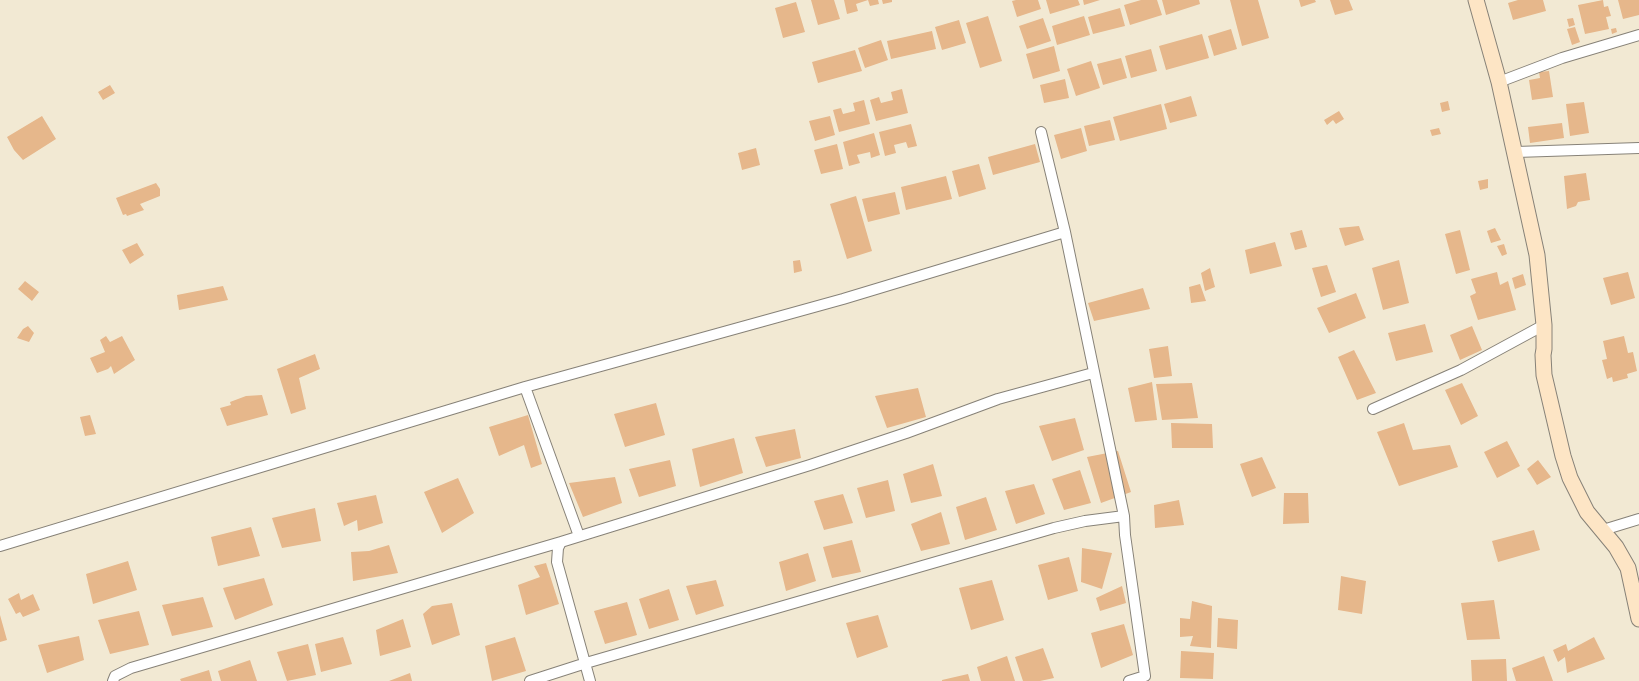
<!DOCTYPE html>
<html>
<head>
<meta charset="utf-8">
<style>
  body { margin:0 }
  canvas { display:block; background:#f2e9d3 }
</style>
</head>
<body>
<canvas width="1639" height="681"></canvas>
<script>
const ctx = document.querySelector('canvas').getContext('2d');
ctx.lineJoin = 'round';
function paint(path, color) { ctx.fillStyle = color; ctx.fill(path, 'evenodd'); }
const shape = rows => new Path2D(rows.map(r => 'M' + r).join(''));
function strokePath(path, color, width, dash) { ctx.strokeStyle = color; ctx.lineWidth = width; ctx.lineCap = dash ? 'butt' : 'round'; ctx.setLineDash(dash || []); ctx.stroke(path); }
paint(shape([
  [811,0,834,0,840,19,818,25],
  [844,0,868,0,856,4,858,11,847,14],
  [868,0,878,0,879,4,870,6],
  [882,0,892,0,892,2,883,4],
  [1016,0,1038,0,1041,9,1017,17,1012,1],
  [1046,0,1078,0,1080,5,1050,14],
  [1083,0,1100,0,1084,5],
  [1141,0,1157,0,1162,15,1130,25,1124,5],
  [1162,0,1199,0,1200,4,1166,15],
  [1230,0,1258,0,1269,38,1242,46],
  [1299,0,1315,0,1316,2,1301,7],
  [1330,0,1349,0,1353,10,1335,15],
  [1518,0,1543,0,1546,11,1513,20,1508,3],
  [1603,0,1604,7,1608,6,1611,16,1606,17,1609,29,1585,34,1578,5],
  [1618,0,1639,0,1639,15,1623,19],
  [796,2,805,32,783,38,775,8],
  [1120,8,1125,26,1093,34,1088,17],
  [988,16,1002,61,980,68,966,23],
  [1084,16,1090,35,1057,45,1052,26],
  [1043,18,1051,41,1027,49,1019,26],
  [1573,18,1575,25,1569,27,1567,19],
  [959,20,966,43,942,50,935,27],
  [1575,27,1580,42,1572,45,1567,29],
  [1616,28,1617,32,1612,34,1611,29],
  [1231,29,1237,49,1214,56,1208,36],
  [932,31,936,49,891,59,887,41],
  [1202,34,1209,58,1166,70,1159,46],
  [881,40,888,60,865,68,858,48],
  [1054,46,1060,71,1033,79,1026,54],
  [1151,49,1157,71,1131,78,1125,56],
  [855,50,862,71,818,83,812,62],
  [1121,58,1127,78,1103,85,1097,64],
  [1091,61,1100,88,1076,96,1067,69],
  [1549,71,1553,97,1532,100,1529,80,1540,78,1539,72],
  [1065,79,1069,98,1044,103,1040,85],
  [110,85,115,93,103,100,98,92],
  [902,89,908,113,876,121,870,100,879,97,881,103,893,100,891,92],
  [1191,96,1197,116,1170,123,1164,104],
  [864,100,870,124,839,132,833,110,841,108,843,114,855,111,853,103],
  [1448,101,1450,110,1442,112,1440,103],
  [1584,102,1589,133,1570,136,1566,104],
  [1161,104,1167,129,1120,141,1113,117],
  [1339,111,1344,119,1336,124,1333,120,1327,125,1324,120],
  [42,116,56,139,23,160,14,150,7,137],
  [830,116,835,135,815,141,809,121],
  [1110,120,1115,140,1089,146,1084,126],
  [1562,123,1564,138,1530,143,1528,127],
  [911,124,917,146,908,148,906,142,894,145,896,153,885,156,879,132],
  [1081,128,1087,151,1061,159,1054,135],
  [1439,128,1441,134,1432,136,1430,130],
  [874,133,880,155,871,158,870,152,857,155,860,163,849,166,843,142],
  [837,144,843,169,821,174,814,150],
  [1035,144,1040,162,993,175,988,157],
  [756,148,760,165,742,170,738,153],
  [979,164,986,189,959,197,952,171],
  [1586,173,1590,200,1578,202,1576,206,1567,209,1564,176],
  [946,176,952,199,906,210,901,187],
  [1488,179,1488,188,1480,190,1478,181],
  [156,183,160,189,160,196,140,204,144,210,127,216,126,214,123,215,116,198],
  [895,192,900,214,868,222,862,199],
  [856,196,872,251,847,259,830,204],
  [1359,226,1364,240,1345,246,1339,228],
  [1495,228,1501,240,1491,243,1487,231],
  [1302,230,1307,247,1295,250,1290,233],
  [1460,230,1470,270,1456,274,1445,234],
  [1275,242,1282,266,1250,274,1245,250],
  [137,243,144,255,130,264,122,250],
  [1504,244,1507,254,1502,256,1497,246],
  [800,260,802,271,794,273,793,261],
  [1399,260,1409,303,1383,310,1372,268],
  [1327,265,1336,292,1321,297,1312,268],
  [1210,268,1215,287,1205,291,1201,273],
  [1497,272,1500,285,1508,281,1516,310,1478,320,1470,296,1476,293,1471,279],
  [1628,272,1635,298,1611,305,1603,278],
  [1523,274,1526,285,1515,289,1512,278],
  [25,281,39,292,32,301,18,289],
  [1200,284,1206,301,1191,303,1189,287],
  [223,286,228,300,179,310,177,295],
  [1143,288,1150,309,1094,321,1088,303],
  [1356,293,1366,318,1329,333,1317,308],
  [1425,324,1433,352,1396,361,1388,333],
  [28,326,34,333,29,342,17,338,23,329],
  [1472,326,1482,350,1460,360,1450,335],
  [106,336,110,342,122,336,135,360,114,374,111,366,108,369,97,373,90,358,105,352,100,340],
  [1624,336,1628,353,1633,352,1637,371,1627,374,1628,378,1613,382,1612,377,1607,379,1602,360,1607,359,1603,341],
  [1168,346,1172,376,1154,378,1149,349],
  [1354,350,1376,393,1357,400,1338,357],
  [315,354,320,369,299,378,306,409,291,414,277,369],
  [1152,382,1157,420,1135,422,1128,388],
  [1192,383,1198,418,1162,420,1156,384],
  [1462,383,1478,416,1461,425,1445,390],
  [918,388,926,417,887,428,875,396],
  [262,395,268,415,227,426,220,408,231,405,230,402,246,396],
  [656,403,665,435,625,447,614,414],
  [90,415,96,434,85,436,80,417],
  [528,415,542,464,531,468,524,445,499,456,489,427],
  [1075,418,1084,450,1052,461,1039,426],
  [1171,423,1212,424,1213,448,1172,448],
  [1404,423,1413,450,1450,445,1458,467,1399,486,1377,432],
  [795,429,801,458,766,467,755,437],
  [734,438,743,473,700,487,692,449],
  [1507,441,1520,466,1497,478,1484,452],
  [1118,451,1131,492,1101,503,1087,457],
  [1262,457,1276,488,1252,497,1240,464],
  [670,460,676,486,639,497,629,469],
  [1538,460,1551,477,1537,485,1527,469],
  [933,464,942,496,911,503,903,474],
  [1080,470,1091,503,1064,510,1052,479],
  [615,477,622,503,583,517,569,483],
  [458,478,474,513,442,533,424,492],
  [888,480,895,511,866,518,857,488],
  [1034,484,1045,514,1016,524,1005,491],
  [1284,493,1308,493,1309,523,1283,524],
  [843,494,853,523,824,530,814,501],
  [376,495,383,523,358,531,357,520,344,526,337,503],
  [986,497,997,530,965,540,956,507],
  [1179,500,1184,525,1155,528,1154,505],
  [315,508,321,541,282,548,272,518],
  [941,512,950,544,921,551,911,524],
  [251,527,260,556,218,566,211,537],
  [1534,530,1540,550,1498,562,1492,541],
  [852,540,861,572,832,578,823,547],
  [389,545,398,573,353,581,351,552,369,551],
  [1082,548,1112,553,1102,589,1081,582],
  [808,553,816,581,786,591,779,562],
  [1069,557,1078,591,1048,600,1038,565],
  [128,561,137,590,93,604,86,574],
  [546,563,559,604,526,615,518,585,540,577,534,566],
  [1341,576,1366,581,1362,614,1338,610],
  [264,578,273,605,235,620,223,588],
  [716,580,724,606,696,615,686,586],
  [992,580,1004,620,971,630,959,588],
  [1122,586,1126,603,1100,611,1096,598],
  [669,589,679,620,649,629,639,599],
  [19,593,21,600,33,594,40,610,23,617,20,612,16,614,8,599],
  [203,597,213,627,172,636,162,605],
  [1494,600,1500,639,1467,640,1461,603],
  [1192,601,1212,606,1211,648,1190,646,1193,636,1180,637,1180,618,1190,619],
  [627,602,637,635,605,644,594,611],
  [452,603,460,635,432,645,423,614,432,606],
  [139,611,149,645,110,654,98,620],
  [0,615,7,640,0,642],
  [878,615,888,647,857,658,846,623],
  [1218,618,1238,620,1237,649,1217,647],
  [403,619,411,647,380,656,376,630],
  [1124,624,1133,655,1101,668,1091,633],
  [79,636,84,660,47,673,38,645],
  [343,637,352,664,321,672,315,644],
  [515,637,526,671,492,681,485,646],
  [1594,637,1605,659,1567,673,1565,657,1558,662,1553,650,1566,644,1568,651],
  [308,644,316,675,287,681,277,652],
  [1043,648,1054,678,1040,681,1023,681,1015,657],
  [1181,651,1214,653,1213,679,1180,678],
  [1007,656,1015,681,981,681,977,667],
  [1544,656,1553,681,1516,681,1512,668],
  [1506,659,1507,681,1472,681,1471,660],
  [250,660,257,681,221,681,218,671],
  [209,670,212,681,181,681,180,679],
  [410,673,412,681,389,681],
  [968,674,970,681,942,681,942,680]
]), '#e6b78b');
const street = shape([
  [1499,82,1562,58,1639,35],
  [1041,132,1065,232,1124,516,1125,535,1145,676,1129,681],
  [1516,152,1639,148],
  [525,387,579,536],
  [1373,409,1461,370,1544,325],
  [1603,530,1639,519],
  [0,546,525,387,843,299,1065,232],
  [113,681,115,676,131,668,561,542],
  [530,681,586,663,1054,528,1085,521,1124,516],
  [590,681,557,562,558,548,561,542,810,465,906,433,998,399,1093,373]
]);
const secondary = shape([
  [1476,0,1499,82,1537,255,1544,325,1544,349,1543,355,1544,375,1563,456,1570,478,1587,512,1616,547,1628,568,1639,619]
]);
strokePath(street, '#878278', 12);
strokePath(secondary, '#878278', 17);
strokePath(street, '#fff', 10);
strokePath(secondary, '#fde5c5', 15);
</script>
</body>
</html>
